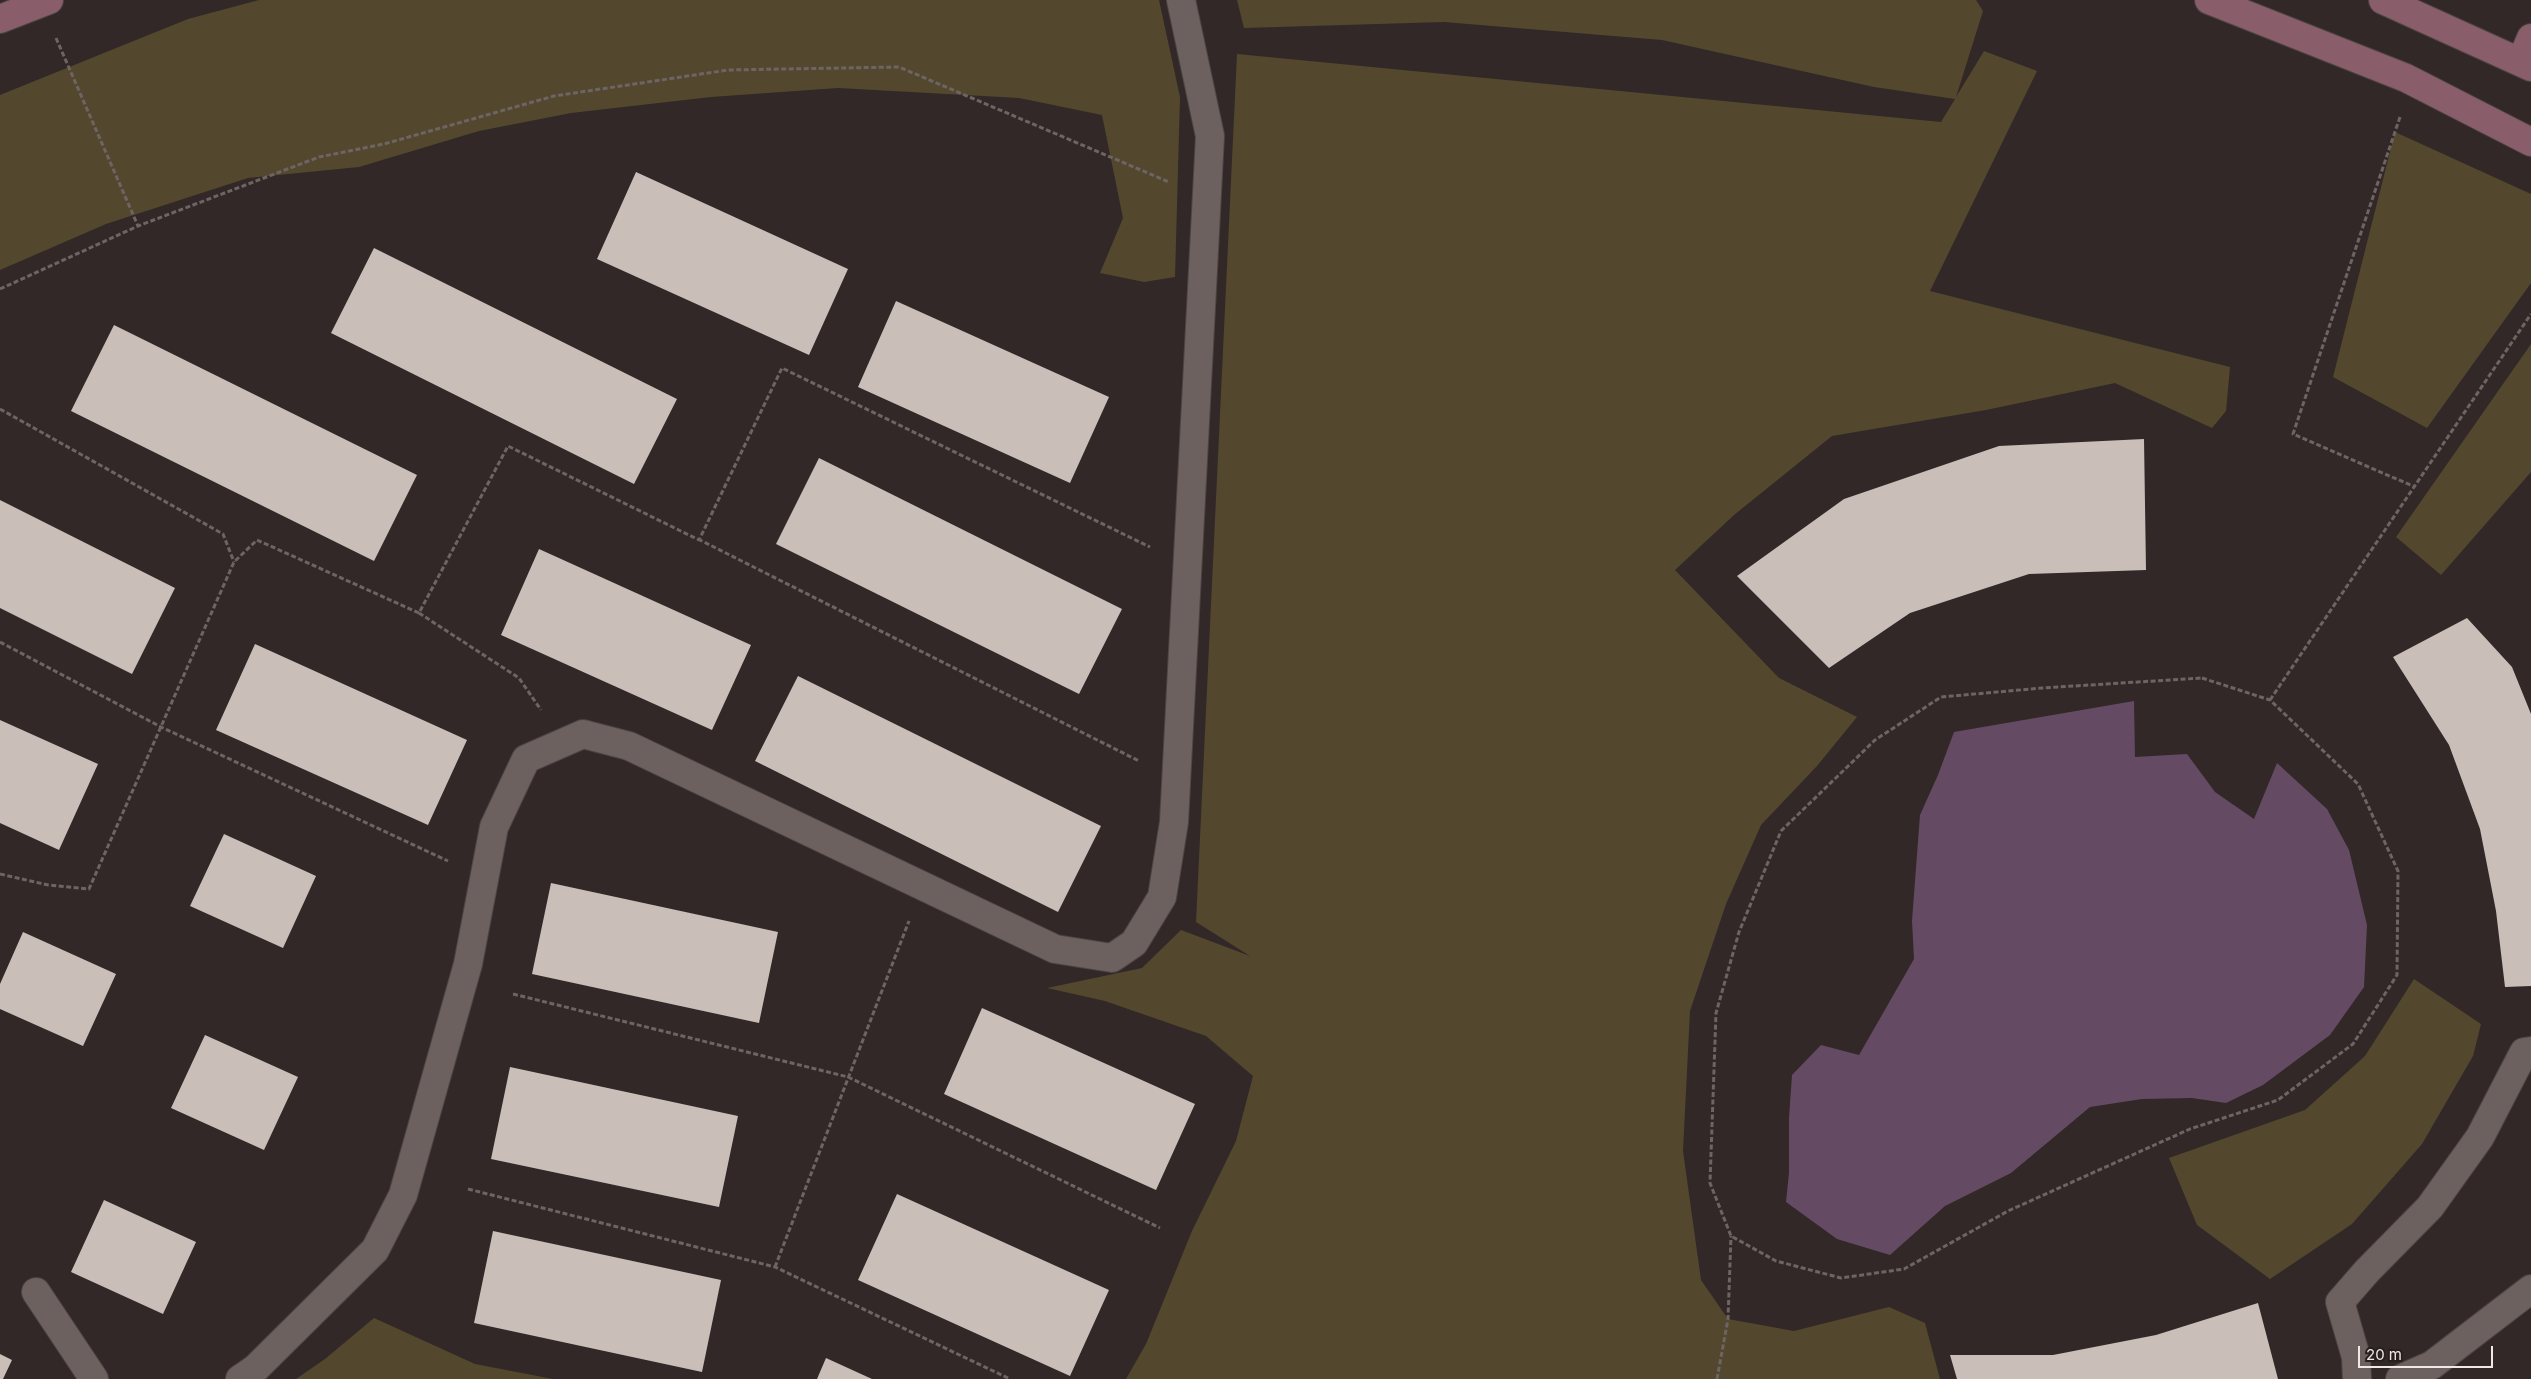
<!DOCTYPE html>
<html>
<head>
<meta charset="utf-8">
<style>
  body { margin:0 }
  #map { position:relative; width:2531px; height:1379px; overflow:hidden; background:#322827; font-family:Inter,sans-serif }
  canvas { display:block }
  .scale { position:absolute; left:2358px; top:1346px; width:135px; height:22px; box-sizing:border-box; border:2px solid #eee8e7; border-top:0; padding-left:6px; font-size:15px; line-height:18px; white-space:nowrap; color:#eee8e7; -webkit-text-stroke:4px #281f1d; paint-order:stroke }
</style>
</head>
<body>
<div id="map">
<canvas width="2531" height="1379"></canvas>
<div class="scale">20 m</div>
</div>
<script>
const ctx = document.querySelector('canvas').getContext('2d');
ctx.lineJoin = 'round';
function paint(path, color) { ctx.fillStyle = color; ctx.fill(path, 'evenodd'); }
const shape = rows => new Path2D(rows.map(r => 'M' + r).join(''));
function strokePath(path, color, width, dash) { ctx.strokeStyle = color; ctx.lineWidth = width; ctx.lineCap = dash ? 'butt' : 'round'; ctx.setLineDash(dash || []); ctx.stroke(path); }
paint(shape([
  [259,0,1159,0,1180,97,1175,277,1144,282,1100,273,1123,218,1102,115,1019,98,838,88,711,97,571,113,479,131,359,167,248,178,106,224,0,270,0,95,188,19],
  [1237,0,1976,0,1983,11,1956,97,1984,51,2037,71,1930,291,2230,367,2226,411,2212,428,2115,383,1986,410,1832,436,1734,515,1675,570,1779,678,1857,717,1817,766,1761,825,1726,904,1690,1011,1683,1151,1701,1280,1728,1319,1794,1331,1889,1307,1925,1323,1940,1379,1126,1379,1146,1344,1192,1231,1236,1141,1253,1076,1206,1036,1105,1001,1047,988,1142,968,1181,930,1250,956,1196,922,1237,54,1941,122,1955,99,1874,87,1662,40,1444,22,1244,28],
  [2395,132,2531,194,2531,283,2427,428,2333,377],
  [2531,344,2531,472,2441,575,2396,537],
  [2414,979,2481,1024,2473,1056,2422,1144,2352,1224,2270,1279,2197,1225,2169,1158,2305,1110,2365,1056],
  [374,1318,475,1364,553,1379,296,1379,325,1359]
]), '#53482e');
paint(shape([
  [2134,701,2135,757,2187,754,2215,792,2254,819,2277,763,2327,809,2349,850,2367,925,2364,987,2330,1035,2263,1085,2226,1103,2192,1098,2142,1099,2090,1107,2011,1173,1945,1206,1890,1255,1837,1239,1786,1202,1789,1173,1789,1118,1792,1075,1821,1045,1859,1055,1914,959,1912,921,1920,815,1938,775,1954,732]
]), '#654a63');
paint(shape([
  [636,172,848,269,809,355,597,259],
  [374,248,677,399,634,484,331,333],
  [896,301,1109,397,1070,483,858,387],
  [114,325,417,475,374,561,71,411],
  [2144,439,2146,570,2029,574,1910,613,1829,668,1737,576,1844,499,1999,446],
  [819,458,1122,609,1079,694,776,544],
  [0,500,175,588,132,674,0,608],
  [539,549,751,645,712,730,501,635],
  [2467,618,2512,667,2531,714,2531,986,2505,987,2496,911,2480,829,2449,745,2393,657],
  [255,644,467,740,428,825,216,730],
  [798,676,1101,826,1058,912,755,761],
  [0,720,98,764,59,850,0,823],
  [224,834,316,876,283,948,190,906],
  [551,883,778,932,759,1023,532,974],
  [23,932,116,974,83,1046,0,1009,0,984],
  [982,1008,1195,1104,1156,1190,944,1094],
  [205,1035,298,1077,264,1150,171,1108],
  [510,1067,738,1116,719,1207,491,1159],
  [897,1194,1109,1290,1070,1376,858,1280],
  [104,1200,196,1242,163,1314,71,1272],
  [493,1231,721,1280,702,1372,474,1323],
  [2258,1303,2278,1379,1957,1379,1950,1355,2053,1355,2156,1335],
  [0,1354,12,1360,3,1379,0,1379],
  [826,1358,872,1379,817,1379]
]), '#c9bfb8');
const street = shape([
  [36,1292,94,1379],
  [240,1379,256,1368,375,1250,403,1195,468,964,494,827,526,759,583,734,629,746,1055,949,1112,958,1134,943,1162,897,1174,822,1210,136,1181,0],
  [2357,1379,2356,1357,2340,1302,2367,1271,2430,1207,2480,1137,2524,1052,2531,1051],
  [2400,1379,2432,1365,2531,1289]
]);
const secondary = shape([
  [2209,0,2406,78,2531,142],
  [2383,0,2531,67],
  [0,19,49,0],
  [2521,62,2531,38]
]);
strokePath(street, '#4d4544', 30);
strokePath(secondary, '#4d4544', 30);
strokePath(shape([
  [56,38,138,226],
  [2400,117,2293,434,2415,487],
  [0,289,138,226,319,157,384,144,554,96,728,70,899,67,1169,182],
  [0,409,223,534,234,562],
  [698,539,1139,761],
  [419,613,519,678,541,710],
  [0,642,161,727,448,861],
  [2202,678,2270,700,2358,784,2398,871,2397,975,2353,1044,2278,1100,2190,1129,2008,1211,1904,1269,1841,1278,1776,1261,1731,1236,1710,1183,1716,1013,1739,932,1781,831,1875,740,1941,697,2042,688,2202,678],
  [2270,700,2531,314],
  [0,874,48,885,89,889,234,562,257,540,419,613,508,446,699,540,782,368,1150,547],
  [513,994,848,1077,1160,1228],
  [468,1189,775,1267,1010,1379],
  [775,1267,909,921],
  [1717,1379,1728,1319,1731,1236]
]), '#6d6463', 3, [5, 2.5]);
strokePath(street, '#6d6160', 28);
strokePath(secondary, '#8a5d6a', 28);
</script>
</body>
</html>
